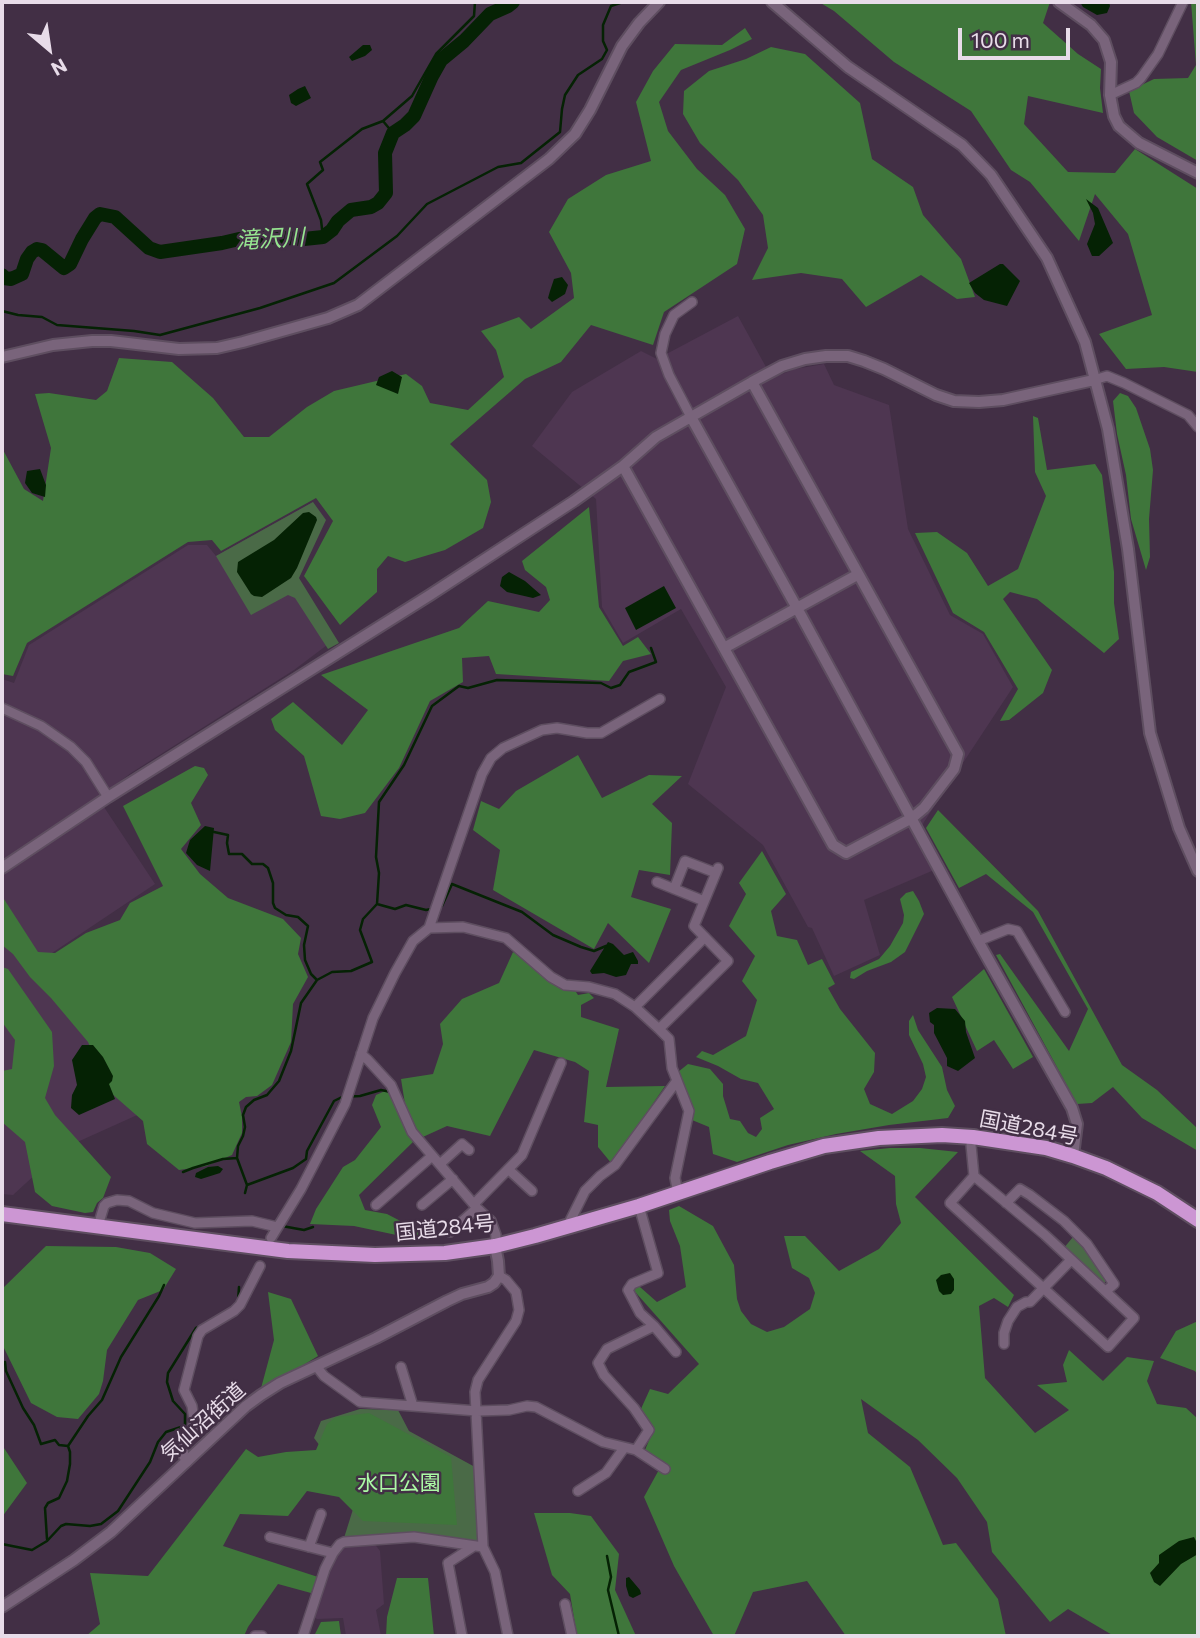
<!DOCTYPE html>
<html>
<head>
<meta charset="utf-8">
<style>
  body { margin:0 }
  #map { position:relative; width:1200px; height:1638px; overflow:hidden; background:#422f45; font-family:Commissioner,sans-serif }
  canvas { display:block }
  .frame { position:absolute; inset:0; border:4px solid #e8dce9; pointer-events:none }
  .north { position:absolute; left:14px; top:14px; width:70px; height:70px; -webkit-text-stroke:5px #422f45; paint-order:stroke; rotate:151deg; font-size:19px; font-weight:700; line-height:28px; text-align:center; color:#e8dce9 }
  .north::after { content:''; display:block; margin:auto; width:24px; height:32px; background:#e8dce9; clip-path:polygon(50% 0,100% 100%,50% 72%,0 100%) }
  .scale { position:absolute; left:958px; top:28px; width:112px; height:32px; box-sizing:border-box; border:4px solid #e8dce9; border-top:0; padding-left:9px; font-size:21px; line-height:24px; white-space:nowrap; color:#e8dce9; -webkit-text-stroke:5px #422f45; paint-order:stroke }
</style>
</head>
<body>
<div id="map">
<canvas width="1200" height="1638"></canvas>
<div class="frame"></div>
<div class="north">N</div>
<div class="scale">100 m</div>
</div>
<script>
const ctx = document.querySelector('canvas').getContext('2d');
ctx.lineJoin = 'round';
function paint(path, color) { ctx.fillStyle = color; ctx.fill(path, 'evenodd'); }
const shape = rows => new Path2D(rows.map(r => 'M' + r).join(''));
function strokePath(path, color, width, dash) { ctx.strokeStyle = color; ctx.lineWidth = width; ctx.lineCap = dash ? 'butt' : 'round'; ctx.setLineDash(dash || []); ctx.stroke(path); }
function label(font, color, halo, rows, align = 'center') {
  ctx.font = font + ' Commissioner,"Noto Sans JP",sans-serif'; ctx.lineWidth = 5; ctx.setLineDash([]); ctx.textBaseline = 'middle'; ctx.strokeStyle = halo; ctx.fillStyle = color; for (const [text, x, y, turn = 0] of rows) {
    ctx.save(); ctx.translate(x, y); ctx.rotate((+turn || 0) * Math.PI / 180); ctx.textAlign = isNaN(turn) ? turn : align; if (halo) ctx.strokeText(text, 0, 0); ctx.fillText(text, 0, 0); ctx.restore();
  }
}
paint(shape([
  [738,316,772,378,795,369,824,364,834,385,889,405,908,529,950,615,983,634,1013,687,924,822,917,839,934,870,864,900,880,955,834,976,812,928,808,927,763,845,688,784,726,687,681,609,623,643,602,607,596,499,532,446,572,392,641,351,657,359],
  [313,502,296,576,335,639,294,670,131,773,98,798,155,884,49,955,155,1107,64,1148,13,1195,2,1194,2,679,14,683,29,645,188,545,207,545,216,556],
  [374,1543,380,1551,384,1604,376,1610,381,1636,346,1636,343,1618,317,1619,313,1617,335,1552,344,1545]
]), '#4e3651');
paint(shape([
  [313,502,326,520,299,578,339,643,328,649,295,598,288,595,251,615,216,556],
  [1073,1237,1087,1249,1106,1281,1103,1285,1063,1249],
  [360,1409,398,1410,409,1431,475,1467,479,1542,344,1538,354,1506,329,1458,314,1438,321,1421]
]), '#4a6a47');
paint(shape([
  [819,2,1050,2,1043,23,1078,54,1101,69,1100,88,1103,113,1028,96,1024,124,1068,172,1115,173,1135,149,1198,189,1198,372,1164,367,1126,369,1099,334,1152,315,1128,234,1095,194,1079,241,1030,182,1011,170,971,111,894,62,834,11],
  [1191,2,1198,2,1198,161,1157,137,1134,113,1129,91,1154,79,1188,78,1196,65],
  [745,28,752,39,730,50,681,70,659,102,668,131,697,169,725,195,745,229,737,264,664,312,653,345,591,325,561,362,525,379,450,444,487,480,491,502,483,528,445,550,405,562,388,556,377,569,377,592,340,625,304,576,333,521,316,498,221,551,212,540,188,542,27,643,13,676,2,674,2,448,24,489,43,501,51,448,35,394,49,393,96,400,107,391,119,358,172,362,213,398,244,437,269,437,307,407,334,391,406,374,422,386,430,403,468,410,504,377,496,350,481,331,519,317,531,329,574,298,571,273,549,232,568,199,606,175,651,161,636,102,653,71,675,44,722,45],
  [771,47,805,54,860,103,872,159,913,187,923,215,961,259,975,297,957,299,921,275,866,307,842,279,801,273,752,280,768,248,763,215,738,180,700,143,683,114,684,91,709,71,746,59],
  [1120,393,1128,396,1136,408,1150,449,1153,470,1149,519,1150,557,1146,570,1131,519,1126,475,1117,434,1113,401],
  [1033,416,1038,418,1047,470,1095,464,1102,475,1114,572,1114,603,1119,639,1104,653,1037,599,1010,592,1003,599,1052,670,1043,693,1009,720,1000,721,1018,689,984,632,953,613,915,533,937,532,967,553,988,586,1018,569,1046,496,1035,472],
  [589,507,599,607,623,646,638,637,651,654,623,661,609,681,496,674,489,656,462,658,463,682,430,701,399,768,365,813,340,819,321,816,304,756,275,730,271,719,293,702,342,745,368,710,321,675,459,628,488,601,539,612,550,600,546,587,525,570,522,561],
  [578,755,602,798,649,775,682,776,652,804,672,823,670,875,639,870,631,897,671,909,649,963,608,923,594,949,493,890,500,850,473,830,481,801,499,809,516,791],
  [195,766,204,768,208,775,191,803,201,825,181,849,200,874,228,898,283,919,301,938,298,954,308,977,293,1004,291,1042,272,1085,257,1096,246,1097,239,1102,242,1117,242,1133,232,1155,206,1166,179,1170,147,1144,143,1121,111,1093,88,1042,51,998,30,977,13,954,2,945,2,896,38,952,55,953,86,933,120,920,130,903,163,886,123,806],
  [938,810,1038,911,1122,1065,1157,1090,1198,1129,1198,1151,1142,1118,1113,1087,1092,1103,1077,1104,996,955,1000,954,1069,1051,1088,1009,1033,912,986,874,959,888,926,828],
  [762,851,786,894,771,911,777,936,797,940,808,965,822,959,835,984,828,988,840,1009,875,1053,874,1072,864,1089,870,1104,892,1114,913,1101,922,1089,926,1077,923,1064,909,1035,909,1021,913,1015,918,1030,942,1067,947,1090,955,1106,948,1118,889,1125,836,1134,788,1145,737,1162,713,1154,709,1127,692,1120,678,1072,688,1064,710,1069,723,1084,723,1096,730,1119,740,1121,748,1133,756,1137,762,1129,760,1118,774,1109,758,1083,741,1079,718,1066,696,1057,702,1051,713,1055,746,1036,757,1000,742,981,755,956,729,926,746,894,739,883],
  [913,891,919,901,924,914,905,952,891,962,867,971,854,979,850,978,851,972,879,959,890,946,903,923,904,915,900,899,906,893],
  [513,952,529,960,574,989,578,995,589,993,594,998,581,1005,581,1017,619,1029,606,1087,665,1086,612,1164,598,1147,598,1125,584,1122,589,1071,575,1062,534,1050,490,1136,447,1126,414,1141,359,1195,365,1210,387,1214,437,1240,420,1240,354,1226,310,1224,316,1209,343,1167,355,1160,381,1127,372,1105,376,1095,385,1091,405,1104,401,1079,433,1074,443,1044,440,1024,462,999,499,983],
  [2,967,8,969,52,1032,54,1066,45,1098,55,1115,111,1177,103,1198,97,1203,93,1212,85,1213,52,1206,35,1192,25,1142,2,1122,2,1071,12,1069,15,1040,2,1022],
  [984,969,1033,1057,1013,1069,994,1040,977,1051,952,997],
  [890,1148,920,1148,958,1152,915,1197,1014,1295,1008,1307,994,1298,979,1306,985,1378,1035,1433,1069,1410,1037,1385,1067,1382,1063,1365,1069,1350,1103,1381,1127,1357,1154,1361,1147,1381,1157,1404,1186,1408,1198,1419,1198,1636,1114,1636,1068,1609,1050,1622,992,1552,987,1522,957,1478,918,1440,861,1399,868,1433,910,1467,943,1545,956,1543,998,1599,1006,1636,846,1636,807,1581,753,1592,734,1636,714,1636,674,1566,644,1497,661,1466,645,1450,653,1431,640,1411,650,1389,668,1394,699,1364,629,1285,640,1287,657,1302,686,1287,680,1246,670,1221,669,1210,679,1206,713,1226,734,1265,737,1299,741,1311,751,1324,767,1332,784,1327,810,1309,815,1293,809,1278,792,1268,784,1236,805,1236,839,1271,879,1249,901,1223,896,1204,895,1176,860,1151],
  [46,1246,116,1247,150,1253,176,1269,163,1290,138,1300,107,1350,103,1381,99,1394,78,1419,57,1417,31,1403,2,1344,2,1289],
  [268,1292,291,1299,318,1356,260,1392,274,1340],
  [1198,1321,1198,1376,1195,1371,1160,1358,1176,1331],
  [369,1413,451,1457,457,1525,363,1521,339,1497,307,1491,288,1516,240,1514,223,1546,318,1577,311,1593,278,1584,248,1627,244,1636,86,1636,100,1624,90,1573,148,1576,246,1449,258,1457,286,1452,316,1450,327,1424,336,1417],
  [2,1445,27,1483,2,1517],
  [534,1513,570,1513,591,1516,619,1554,615,1590,636,1636,577,1636,570,1594,552,1575],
  [397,1578,428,1578,434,1636,386,1636,387,1617],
  [339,1621,341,1636,314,1636,321,1622]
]), '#3f763b');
paint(shape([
  [1080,2,1109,2,1110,6,1107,13,1097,15,1083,7],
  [363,45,370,45,372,50,365,56,352,61,349,57],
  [305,86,311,98,296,106,291,103,289,95,298,89],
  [1086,199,1098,208,1113,243,1099,256,1092,256,1087,244,1095,224,1093,213],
  [1000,264,1003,264,1020,281,1007,306,984,300,975,293,969,283],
  [562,277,568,285,565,294,552,302,548,298,550,291,554,279],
  [392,371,402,377,398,394,376,385,379,377],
  [40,469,46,485,45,497,32,493,25,483,27,471],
  [309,512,316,517,317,520,297,568,291,578,262,597,254,596,251,594,237,572,238,562,274,540,303,513],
  [509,572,525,581,541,595,533,598,507,592,500,586,502,577],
  [664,586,676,608,636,630,625,608],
  [205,826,214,828,210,871,197,865,186,853,190,840],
  [608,942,613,944,624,955,633,952,638,961,638,964,631,964,626,975,616,977,604,973,592,974,590,971],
  [937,1008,955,1009,965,1021,966,1032,975,1058,958,1071,947,1066,947,1058,934,1033,934,1025,930,1022,929,1013],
  [82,1045,93,1045,103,1057,113,1076,112,1081,109,1084,115,1099,79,1115,71,1108,72,1095,77,1085,72,1060],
  [218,1166,223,1169,220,1173,201,1179,195,1177,196,1173,208,1167],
  [950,1273,954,1279,954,1290,951,1294,943,1295,939,1291,936,1280,941,1275],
  [1194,1537,1198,1545,1198,1554,1181,1564,1160,1586,1154,1582,1150,1573,1159,1563,1159,1555,1179,1541],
  [629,1577,640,1590,641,1594,633,1598,629,1596,626,1586,626,1578]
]), '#052204');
strokePath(shape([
  [383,121,393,133],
  [323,237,321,220,307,184,323,170,320,162,362,129,383,121,412,96,436,54,474,16,475,2],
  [2,311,18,315,42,317,57,325,134,331,160,335,260,308,334,283,397,236,427,204,498,167,521,163,560,132,562,109,565,95,578,75,602,59,607,50,603,41,603,25,611,6,623,2],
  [214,832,228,835,227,843,229,854,242,854,252,864,263,864,268,868,273,883,273,903,275,908,286,915,298,917,308,926,304,945,305,960,311,974,317,980],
  [377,904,395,909,406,905,426,910,431,909],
  [438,907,442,906,452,884,522,912,553,935,581,947,594,951,606,946],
  [237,1158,238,1146,243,1136,245,1127,243,1115,246,1107,254,1100,267,1095,279,1081,291,1051,301,1003,317,980,332,972,351,971,372,962,360,930,363,919,377,904,379,873,376,857,379,802,404,765,432,706,459,686,468,688,497,680,601,683,611,688,620,685,629,672,656,662,651,648],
  [183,1172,193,1168,223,1159,237,1158,247,1185,245,1193],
  [247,1185,293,1168,306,1159,307,1151,334,1101,342,1097,360,1096,381,1090,391,1092],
  [282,1226,304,1230,313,1227],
  [238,1301,239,1287],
  [5,1362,6,1371,23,1408,34,1425,41,1444,55,1440,59,1445,68,1446,70,1452,70,1464,67,1481,59,1498,48,1503,45,1508,47,1539],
  [68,1446,88,1416,102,1400,121,1357,159,1296,164,1285],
  [2,1544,32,1550,47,1541,61,1526,66,1524,90,1526,101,1524,118,1511,150,1462,158,1442,166,1432,181,1427,185,1424,185,1414,173,1401,167,1382,168,1373,196,1328,201,1326],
  [607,1556,611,1577,608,1590,619,1636]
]), '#052204', 2.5);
strokePath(shape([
  [2,275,4,278,11,279,22,274,27,259,32,252,37,249,42,250,64,268,70,264,82,239,95,218,100,214,115,217,149,248,160,252,222,243,252,236,304,239,323,237,332,230,338,221,351,210,371,207,378,203,386,193,385,153,393,133,405,125,414,116,432,76,441,60,464,41,490,14,508,6,513,2]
]), '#052204', 14);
const minor = shape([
  [1110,95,1136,83,1141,78,1158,54,1183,2],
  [1094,380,1107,376,1124,383,1188,415,1198,427],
  [691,417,669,375,661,353,665,334,674,315,692,302],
  [2,708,41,726,71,747,86,762,108,797],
  [657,882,704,901],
  [674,889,685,861,716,873],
  [429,928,482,774,491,758,503,748,542,730,557,728,587,733,601,733,660,699],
  [978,941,1008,929,1017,931,1065,1012],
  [635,1007,705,937],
  [659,1029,728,961,694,926,718,868],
  [361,1054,368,1060,391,1085,412,1132,477,1208,491,1221,496,1235,495,1246],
  [973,1137,971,1145,974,1176,1045,1235,1134,1318,1108,1347,950,1203,974,1176],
  [440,1164,462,1144,469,1150],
  [508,1169,532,1191],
  [1006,1203,1020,1189,1030,1195,1064,1221,1087,1244,1114,1284,1106,1291],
  [474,1204,522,1155,561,1063],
  [376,1205,432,1156],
  [422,1205,453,1179],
  [98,1226,104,1206,107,1203,117,1200,129,1201,153,1213,195,1223,252,1221,277,1227],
  [567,1227,585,1191,600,1176,615,1165,676,1082],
  [450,1232,477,1208],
  [271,1238,301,1189,345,1104,373,1018,395,973,413,941,429,928,463,927,506,938,551,977,565,985,589,987,615,994,635,1007,659,1029,669,1039,672,1068,689,1111,675,1178,678,1193],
  [654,1326,676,1352],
  [1004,1344,1004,1333,1008,1321,1017,1307,1026,1302,1030,1302,1071,1260],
  [316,1366,324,1376,360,1402,477,1411,509,1410,527,1406,536,1407,603,1442,636,1450,665,1469],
  [401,1367,413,1406],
  [636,1450,649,1430,634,1408,604,1375,598,1363,607,1349,654,1326,640,1313,628,1290,632,1284,658,1273,639,1206],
  [187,1462,184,1457,183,1449,192,1433,194,1420,192,1406,184,1390,198,1336,202,1330,234,1311,240,1305,260,1266],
  [578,1491,606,1473,624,1448],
  [270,1537,333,1553],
  [309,1547,321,1514],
  [483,1547,495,1572,508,1636],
  [565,1604,572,1636],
  [255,1636,262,1636],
  [303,1636,325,1569,333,1553,340,1544,344,1542,414,1537,483,1547,475,1392,478,1380,516,1321,519,1310,516,1292,506,1280,499,1276],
  [462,1636,448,1563,474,1546]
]);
const tertiary = shape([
  [772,2,848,67,962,145,991,175,1047,258,1085,342,1108,429,1128,549,1150,733,1179,828,1198,871],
  [1059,2,1091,25,1104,40,1111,62,1110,95,1114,116,1119,126,1139,143,1198,173],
  [2,357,53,345,92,341,111,341,179,349,217,348,243,342,328,318,358,305,549,159,575,134,590,110,622,46,639,23,659,2],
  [752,382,958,754,954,769,924,808,912,818,846,853,833,845,623,466,656,437,752,382],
  [752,382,782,366,805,359,826,356,848,356,864,361,884,369,936,395,954,401,979,402,1003,400,1094,380],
  [691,417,797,608,978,941,1072,1108,1077,1124,1073,1156],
  [724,648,857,575],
  [2,868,108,797,430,595,574,501,623,466],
  [2,1607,74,1560,111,1532,246,1406,261,1395,280,1383,376,1338,447,1301,462,1294,488,1287,494,1283,499,1276,498,1261,495,1246]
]);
const trunk = shape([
  [2,1214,288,1251,375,1255,445,1253,495,1246,535,1236,639,1206,770,1162,824,1146,879,1138,942,1135,973,1137,1046,1148,1073,1156,1106,1168,1157,1193,1198,1220]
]);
strokePath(minor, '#5e4e60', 12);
strokePath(tertiary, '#5e4e60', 14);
strokePath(trunk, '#5e4e60', 18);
strokePath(minor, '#79647b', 9);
strokePath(tertiary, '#79647b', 10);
strokePath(trunk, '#cc96d3', 14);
label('21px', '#e8dce9', '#422f45', [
  ["国道284号",1029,1128,11],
  ["国道284号",445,1228,-6],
  ["気仙沼街道",203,1422,-42]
]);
label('21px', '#acfaa5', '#422f45', [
  ["水口公園",399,1483]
]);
label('italic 23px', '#96e490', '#422f45', [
  ["滝沢川",270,239,-3]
]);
</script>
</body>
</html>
